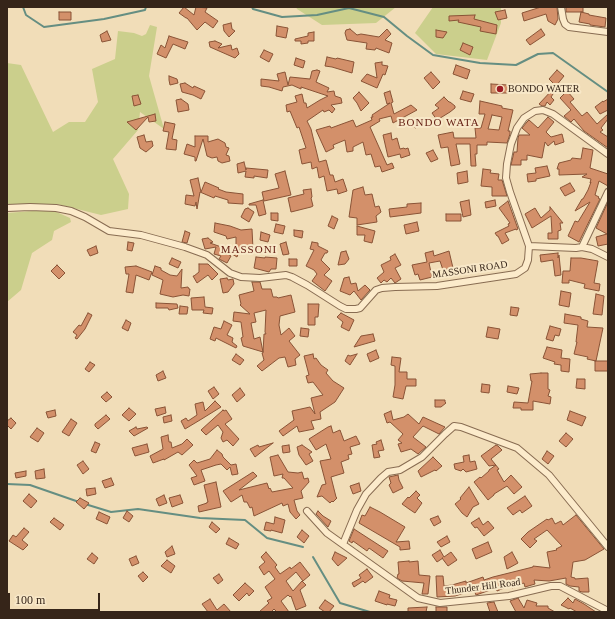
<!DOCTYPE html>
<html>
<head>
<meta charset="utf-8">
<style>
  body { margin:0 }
  #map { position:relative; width:615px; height:619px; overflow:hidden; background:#f1ddb8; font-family:"Times New Roman",serif }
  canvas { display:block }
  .frame { position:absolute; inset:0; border:8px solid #362519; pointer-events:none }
  .scale { position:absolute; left:8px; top:593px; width:92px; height:18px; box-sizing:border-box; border:2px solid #362519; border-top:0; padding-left:5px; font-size:12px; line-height:14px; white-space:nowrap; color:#362519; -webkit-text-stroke:3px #f8e8c8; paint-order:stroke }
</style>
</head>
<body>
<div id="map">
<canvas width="615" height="619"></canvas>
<div class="frame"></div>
<div class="scale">100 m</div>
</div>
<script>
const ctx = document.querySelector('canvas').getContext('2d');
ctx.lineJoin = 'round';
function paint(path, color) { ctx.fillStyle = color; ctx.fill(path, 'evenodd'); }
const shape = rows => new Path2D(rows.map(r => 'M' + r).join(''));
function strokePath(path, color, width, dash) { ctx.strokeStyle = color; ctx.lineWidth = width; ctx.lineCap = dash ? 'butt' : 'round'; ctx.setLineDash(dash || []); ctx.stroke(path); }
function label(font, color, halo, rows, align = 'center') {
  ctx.font = font + ' "Times New Roman",serif'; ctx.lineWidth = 4; ctx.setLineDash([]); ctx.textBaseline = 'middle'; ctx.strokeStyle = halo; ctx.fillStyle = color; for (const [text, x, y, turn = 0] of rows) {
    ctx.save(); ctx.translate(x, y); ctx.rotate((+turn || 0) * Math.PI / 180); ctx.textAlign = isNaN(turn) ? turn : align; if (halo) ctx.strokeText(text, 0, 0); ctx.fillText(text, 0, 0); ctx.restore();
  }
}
paint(shape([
  [296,7,396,7,376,23,322,25,297,9],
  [433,7,501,7,501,23,487,60,436,54,415,33],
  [150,25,157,27,149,76,164,129,140,112,138,130,113,159,129,194,128,209,101,215,57,204,32,204,7,208,7,63,21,65,53,132,69,122,85,122,98,102,92,69,115,59,118,31,134,33,142,36,146,34],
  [52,210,70,218,71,222,54,231,52,240,32,253,21,290,7,302,7,213,32,211]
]), '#cbcf8c');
strokePath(shape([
  [23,7,26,15,44,27,104,19,145,10,146,7],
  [252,7,253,9,282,17,317,15,349,8,384,17,407,36,433,55,480,63,516,65,538,54,553,53,608,92],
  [7,484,30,485,79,502],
  [85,504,111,512,138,509,200,518,245,520,267,538,303,547],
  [313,557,340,603,370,612]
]), '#658e82', 2);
const building = shape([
  [184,7,194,15,196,7,207,8,205,12,218,21,213,28,205,22,197,30,187,18,186,18,179,13,184,7],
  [541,7,557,7,558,19,555,25,548,21,546,14,524,21,522,13,541,7],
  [566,7,583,7,583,12,566,12,566,7],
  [505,10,507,18,498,20,495,12,505,10],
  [59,12,71,12,71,20,59,20,59,12],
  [581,12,589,14,589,15,606,18,605,27,590,25,590,24,579,22,581,12],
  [475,15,474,19,497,25,496,34,480,31,481,27,458,22,459,20,449,21,449,16,475,15],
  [231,23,232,29,235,31,229,37,224,31,223,25,231,23],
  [277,26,288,28,286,38,276,36,277,26],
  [350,29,357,35,361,34,379,37,387,29,391,34,385,40,392,43,389,53,376,48,375,50,366,49,367,43,347,40,345,33,346,30,350,29],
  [541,29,545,35,530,45,526,40,541,29],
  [436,30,447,32,443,38,436,37,436,30],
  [107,31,111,40,102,42,100,35,107,31],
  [314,32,314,41,308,41,308,43,301,44,301,41,295,41,295,39,308,36,308,33,314,32],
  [169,36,188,42,185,49,173,44,166,58,157,54,161,45,165,48,169,36],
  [215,41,222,44,218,48,231,45,232,50,237,48,239,54,235,58,210,47,209,42,215,41],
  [463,43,473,47,470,55,460,50,463,43],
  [264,50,273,54,269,62,260,57,264,50],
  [327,57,336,59,337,58,354,62,352,73,332,67,325,66,327,57],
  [296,58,305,61,303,68,294,65,296,58],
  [382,62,382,65,388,66,385,75,383,74,377,88,361,81,367,74,377,78,375,63,382,62],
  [456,65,470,70,467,79,453,74,456,65],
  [317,70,320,71,316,82,329,88,327,92,334,91,335,96,341,98,342,103,331,105,335,109,332,113,329,110,324,112,323,110,307,121,311,129,319,162,326,160,330,175,333,175,335,182,343,179,347,191,338,194,337,189,327,191,324,176,319,178,317,167,312,169,311,162,302,164,299,150,306,148,299,127,297,128,290,111,287,112,286,105,297,102,295,96,302,94,304,103,306,103,307,108,320,100,328,96,301,87,301,89,292,85,283,87,282,91,269,87,261,86,261,79,279,81,277,74,285,72,288,85,290,77,310,79,312,71,317,70],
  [557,70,564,76,556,86,549,79,557,70],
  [431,72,440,82,433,89,424,78,431,72],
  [169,76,177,79,178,83,170,85,169,80,169,76],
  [185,83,193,88,194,86,205,91,201,99,193,95,182,92,180,84,185,83],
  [491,84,508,85,508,93,491,93,491,84],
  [553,89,555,91,551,97,554,100,550,105,547,102,545,106,542,106,539,104,553,89],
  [390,91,393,102,391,103,394,114,411,105,417,110,393,123,391,116,379,119,380,121,370,127,387,165,392,163,394,168,382,172,380,166,375,167,371,154,366,155,363,142,353,147,353,151,347,152,345,140,333,145,334,148,326,152,316,130,330,126,331,128,353,120,356,127,372,120,371,117,373,117,372,115,390,103,387,104,384,93,390,91],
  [463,91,474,94,471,102,460,99,463,91],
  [567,91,574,99,570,102,582,116,587,112,597,124,608,114,608,119,601,128,603,130,600,132,608,137,608,148,584,131,574,119,571,122,564,116,571,110,560,98,567,91],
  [359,92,369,103,361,111,357,103,353,98,359,92],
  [138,95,141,104,134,106,132,96,138,95],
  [444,97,449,102,450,102,455,106,455,108,450,112,437,120,432,113,439,108,435,105,444,97],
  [181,99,188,104,189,110,178,112,176,100,181,99],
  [608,99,608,110,600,114,595,107,603,101,603,102,608,99],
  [480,101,502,106,502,108,513,110,508,131,510,131,510,134,507,143,487,142,487,145,477,145,477,154,475,154,476,166,471,166,470,144,456,144,460,164,451,166,448,147,441,148,438,135,453,132,454,138,476,138,475,128,481,128,485,114,479,114,480,101],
  [492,115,502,117,499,130,488,129,492,115],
  [155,114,156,121,149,122,148,117,136,130,127,122,155,114],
  [548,117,554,122,546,132,551,137,562,134,564,142,555,145,554,141,548,146,545,142,542,158,527,155,527,160,521,160,521,165,511,165,514,152,517,152,518,138,519,135,530,135,522,128,527,122,529,120,538,128,548,117],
  [425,118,427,124,415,128,413,123,425,118],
  [165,122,175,124,172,139,177,140,176,150,166,149,169,132,163,131,165,122],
  [391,133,392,140,397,138,400,149,404,148,405,149,408,148,410,155,401,158,400,154,388,157,383,135,391,133],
  [144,135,146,142,152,141,153,146,146,152,140,148,137,137,144,135],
  [195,136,208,136,208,142,218,139,225,143,226,147,229,148,226,155,229,156,230,161,222,163,218,161,217,157,212,158,207,156,203,139,196,161,195,161,195,157,184,154,187,144,195,147,195,136],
  [583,148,593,150,590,168,608,174,608,186,599,181,595,195,599,197,598,198,600,199,579,242,568,236,575,221,578,222,590,202,575,211,582,199,583,199,588,190,591,182,590,183,591,179,582,177,587,174,559,175,559,169,557,169,559,163,571,160,572,158,581,159,583,148],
  [433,150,438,159,431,162,426,153,433,150],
  [244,162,246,170,246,168,268,170,267,178,254,176,254,178,245,177,246,171,238,173,237,164,244,162],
  [547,166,550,176,536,179,536,181,528,182,527,174,536,173,535,168,547,166],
  [483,169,491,170,490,173,499,174,498,180,502,180,507,196,492,196,492,187,481,186,483,169],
  [285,171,291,195,264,201,262,192,279,188,275,174,285,171],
  [467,171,468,182,458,184,457,173,467,171],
  [198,178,201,192,205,182,219,188,218,189,226,192,243,194,243,204,228,203,228,200,215,196,214,198,200,192,197,209,196,202,195,206,185,204,186,195,194,196,190,180,198,178],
  [570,183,575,191,565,196,560,188,570,183],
  [363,187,365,195,372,194,375,207,379,206,381,212,376,216,377,222,357,225,357,218,349,217,353,190,363,187],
  [311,189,312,197,311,198,313,206,311,207,291,212,288,198,304,194,303,190,311,189],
  [263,200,266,214,259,216,256,205,249,205,249,204,263,200],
  [469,200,471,215,463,217,460,202,469,200],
  [495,200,496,206,486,208,485,202,495,200],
  [508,201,518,229,516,230,516,229,505,233,509,240,502,244,498,236,497,236,495,233,509,226,508,224,510,223,499,208,508,201],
  [421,203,421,213,390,217,389,209,407,207,407,204,421,203],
  [607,204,608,205,608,244,598,246,596,237,607,234,596,228,607,204],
  [550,207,563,223,560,223,561,230,558,231,558,239,548,239,548,233,552,233,551,216,532,228,525,214,535,208,541,218,550,210,550,207],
  [248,208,254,212,249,222,241,217,245,209,248,208],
  [271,213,278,213,278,221,271,220,271,213],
  [446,214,461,214,461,221,446,221,446,214],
  [332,216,338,219,334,229,328,226,332,216],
  [417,222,419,231,406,234,404,225,417,222],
  [215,223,230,226,241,230,252,229,253,249,240,249,237,257,232,254,236,245,236,237,227,239,226,236,214,232,215,223],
  [276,224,285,226,283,234,274,232,276,224],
  [357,226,375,231,372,243,364,241,365,235,357,235,357,226],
  [294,230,303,231,302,238,294,236,294,230],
  [185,231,190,233,187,243,182,242,185,231],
  [261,232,270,235,268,242,260,240,261,232],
  [208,238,213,242,210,243,224,248,223,251,231,256,227,263,219,259,221,256,214,254,216,247,205,249,202,239,208,238],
  [128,242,134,243,132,251,127,250,128,242],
  [286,242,289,254,283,255,280,244,286,242],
  [312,242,318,243,318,246,328,251,327,253,325,253,321,260,330,269,324,275,332,281,325,291,312,281,317,274,314,270,306,266,314,250,310,249,312,242],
  [96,246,98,253,90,256,87,250,96,246],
  [346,251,349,259,345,264,338,265,341,252,346,251],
  [433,251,434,256,449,251,453,268,443,270,440,261,429,263,432,277,420,280,418,274,415,275,412,265,427,262,425,253,433,251],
  [558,253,558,258,559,255,561,275,555,276,553,260,541,262,540,255,558,253],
  [395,254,401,265,395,268,401,279,395,283,391,278,387,282,384,280,381,283,377,278,384,272,381,265,391,260,390,257,395,254],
  [256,257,265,258,265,257,277,258,276,269,271,269,269,272,254,268,256,257],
  [172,258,181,262,178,268,169,264,172,258],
  [571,258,581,258,598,261,594,283,600,284,599,291,584,288,585,284,569,280,569,283,562,283,563,271,570,271,571,258],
  [289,259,297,259,297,266,289,266,289,259],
  [199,264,208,264,218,274,212,280,208,275,197,283,193,276,194,276,199,272,199,264],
  [57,265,65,273,59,279,51,271,57,265],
  [136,266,152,272,149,280,136,275,133,293,126,292,129,274,126,274,125,267,136,266],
  [155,266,161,268,161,270,170,275,177,276,182,269,181,288,188,287,189,289,190,289,189,296,183,295,173,297,160,294,163,280,152,275,155,266],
  [349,277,351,284,356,283,358,291,365,285,370,290,361,300,354,291,350,295,340,291,344,278,349,277],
  [227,278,228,280,233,279,234,284,228,292,223,293,220,279,227,278],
  [252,282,260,282,262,289,271,289,273,297,277,297,278,298,291,295,295,312,280,316,279,325,281,335,289,328,295,336,289,341,300,355,295,359,296,365,288,367,285,357,279,358,262,371,257,366,264,360,262,353,263,353,264,334,266,334,265,332,266,310,254,313,256,322,251,323,254,339,260,337,263,352,243,346,241,338,243,337,241,322,233,321,234,312,250,314,240,305,241,304,239,295,254,291,252,282],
  [561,291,571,293,569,307,559,305,561,291],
  [596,294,604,296,602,315,593,314,596,294],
  [204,297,205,307,213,308,212,314,203,313,204,310,192,310,191,298,204,297],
  [156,303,177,304,178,308,169,310,168,308,156,308,156,303],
  [308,304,319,304,318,317,315,317,315,325,308,325,308,304],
  [180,306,188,307,187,314,179,314,180,306],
  [511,307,519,308,517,316,510,315,511,307],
  [88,313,92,315,85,329,77,339,75,338,77,335,73,332,79,325,81,326,88,313],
  [341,313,354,320,349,331,341,327,343,322,337,317,341,313],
  [565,314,581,317,581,319,588,321,587,327,603,328,596,361,587,359,588,357,574,354,577,342,576,342,578,325,564,323,565,314],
  [126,320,131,323,128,331,122,328,126,320],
  [224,321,232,325,227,335,233,338,232,342,237,346,236,348,216,338,215,341,210,339,214,327,221,329,224,321],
  [550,326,561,329,559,336,555,335,553,341,546,339,550,326],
  [488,327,500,329,498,339,486,337,488,327],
  [301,328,309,329,308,337,300,336,301,328],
  [373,334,375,341,354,347,361,336,373,334],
  [547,347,562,350,561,358,570,359,569,372,561,371,561,365,554,364,555,362,543,358,547,347],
  [376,350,379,358,370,362,367,354,376,350],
  [236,354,244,360,240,365,232,360,236,354],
  [313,354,314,359,316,358,321,365,328,370,326,373,333,381,344,388,335,402,320,412,321,419,311,421,314,429,299,432,297,426,283,436,279,431,294,420,292,411,310,407,315,414,311,398,323,395,313,382,308,383,306,376,309,375,304,356,313,354],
  [357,354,350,365,345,361,348,355,350,356,357,354],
  [392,357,401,358,399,372,407,372,407,379,416,379,416,386,406,386,403,399,393,397,395,385,395,366,391,365,392,357],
  [595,361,608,361,608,371,595,371,595,361],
  [90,362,95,365,89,372,85,369,90,362],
  [163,371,166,378,158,381,156,375,163,371],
  [541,373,548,373,548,389,550,390,548,396,551,397,550,404,533,401,533,410,521,410,521,408,513,408,514,402,528,403,532,381,531,381,530,374,541,373],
  [577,379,585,379,585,389,576,388,577,379],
  [482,384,490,385,489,393,481,392,482,384],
  [508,386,519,388,517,394,507,392,508,386],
  [214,387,219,394,213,399,208,391,214,387],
  [240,388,245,395,237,402,232,395,240,388],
  [107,392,112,397,106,402,101,397,107,392],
  [435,400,445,400,445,402,446,403,441,407,435,407,435,400],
  [215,401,221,407,200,420,185,429,181,421,186,418,188,421,197,415,195,404,203,402,205,411,215,401],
  [165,407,166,413,157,416,155,409,165,407],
  [129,408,136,414,129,421,122,415,129,408],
  [55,410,56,416,48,418,46,412,55,410],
  [223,410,224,411,226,410,232,419,225,424,239,439,233,446,227,440,223,442,221,438,223,432,218,425,206,435,201,430,223,410],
  [391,411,393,420,404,417,408,414,419,424,423,417,445,427,439,434,423,426,413,437,426,447,418,454,411,449,401,452,398,444,402,443,398,440,403,434,390,422,387,423,384,414,391,411],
  [570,411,586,417,582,426,567,420,570,411],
  [106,415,110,419,98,429,95,426,95,424,106,415],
  [171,415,172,421,164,423,163,417,171,415],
  [11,418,16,423,11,429,7,425,7,421,11,418],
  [71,419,77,423,69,436,62,432,71,419],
  [331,426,333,433,340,430,344,441,356,436,360,444,350,447,352,454,348,455,349,459,341,462,344,473,331,477,336,497,337,498,333,502,332,501,330,503,322,496,317,497,322,485,326,484,320,461,331,459,326,444,316,450,309,439,328,427,331,426],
  [136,427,137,429,147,427,148,428,134,436,129,431,136,427],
  [37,428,44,433,38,442,30,437,37,428],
  [566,433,573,439,566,447,559,441,566,433],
  [168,435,169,442,171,442,172,448,182,444,187,439,193,445,182,455,178,452,164,460,164,459,153,463,150,456,163,449,161,437,168,435],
  [381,440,384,450,378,451,380,457,374,458,372,445,377,444,376,442,381,440],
  [95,442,100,444,96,453,91,451,95,442],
  [273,443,255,457,250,449,258,445,259,447,273,443],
  [147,444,149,452,135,456,132,448,147,444],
  [289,445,290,452,283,453,282,446,289,445],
  [302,445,312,452,309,454,313,461,306,465,299,455,297,447,302,445],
  [496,445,498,446,502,450,491,459,499,469,497,470,504,482,511,475,522,487,514,494,507,486,494,494,494,495,488,500,474,482,480,477,481,478,489,471,489,470,496,465,489,466,481,456,496,445],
  [217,450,222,454,223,457,231,465,236,464,238,474,232,475,230,467,227,470,221,464,216,465,201,470,205,481,194,485,191,478,197,476,189,465,194,460,197,463,210,459,217,450],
  [547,451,554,456,548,464,542,459,547,451],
  [278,455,288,472,298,473,302,472,304,479,308,478,309,482,301,491,303,498,294,500,297,511,300,515,296,519,290,512,288,504,283,506,282,503,254,516,252,507,250,508,247,502,244,502,242,495,231,502,223,491,253,472,257,476,239,490,267,483,269,489,270,488,272,492,293,488,284,478,282,478,283,474,274,476,270,457,278,455],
  [469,455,470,462,475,461,477,469,466,472,463,469,461,471,455,469,454,464,464,462,463,456,469,455],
  [433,457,442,466,436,471,435,470,421,477,418,471,433,457],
  [83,461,89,469,83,474,77,465,83,461],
  [44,469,45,478,36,479,35,471,44,469],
  [26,471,26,476,16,478,15,473,26,471],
  [398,475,399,480,403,488,393,493,389,485,391,483,389,477,398,475],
  [111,478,114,485,105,488,102,481,111,478],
  [216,482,221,507,199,512,198,506,207,503,207,502,208,502,204,485,216,482],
  [359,483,361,491,353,494,350,486,359,483],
  [469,487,479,504,473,507,467,517,462,513,455,504,461,499,460,498,469,487],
  [95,488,96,494,87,496,86,489,95,488],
  [416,491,420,495,417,498,422,503,415,513,409,509,402,504,408,497,409,498,416,491],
  [29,494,37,501,31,508,23,501,29,494],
  [164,495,167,503,159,506,156,499,164,495],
  [180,495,183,503,172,507,169,498,180,495],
  [525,496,532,506,522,513,520,510,513,515,507,508,525,496],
  [80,498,89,503,84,509,76,502,80,498],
  [370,507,380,512,405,527,396,542,409,541,410,549,400,550,400,547,359,523,362,515,365,516,370,507],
  [127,511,133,516,129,522,123,518,127,511],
  [318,511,323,516,331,521,328,527,316,514,318,511],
  [99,512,110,517,107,524,96,519,99,512],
  [576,515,604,549,585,560,573,562,571,577,575,578,575,579,588,578,589,592,582,592,579,591,579,587,570,586,566,584,566,578,549,581,534,580,535,584,525,587,524,583,512,588,511,585,497,591,496,588,476,595,474,590,455,596,437,597,436,576,443,576,444,586,452,585,466,581,466,583,483,577,484,580,493,577,533,567,533,566,550,568,547,552,557,550,556,549,562,546,547,530,534,539,537,541,530,548,521,539,528,532,547,519,548,520,552,518,555,524,561,521,563,525,576,515],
  [438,516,441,522,434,526,430,519,438,516],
  [275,517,285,520,282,533,271,530,271,531,264,530,266,522,274,524,275,517],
  [54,518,64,525,60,530,50,522,54,518],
  [479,518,483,525,488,521,494,528,484,536,477,527,475,528,471,523,479,518],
  [212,522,220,529,216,533,209,527,212,522],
  [24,528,29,532,22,540,28,545,23,550,9,541,13,535,16,537,24,528],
  [354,529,388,551,383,558,369,548,367,551,353,541,352,543,349,541,354,529],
  [302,530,309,536,304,543,297,537,302,530],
  [447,536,450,542,441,547,437,542,447,536],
  [229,538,239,544,236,549,226,544,229,538],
  [488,542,492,552,476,559,472,549,488,542],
  [172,546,175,554,167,557,165,552,172,546],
  [440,550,444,557,451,552,457,560,448,566,442,558,443,558,437,562,432,555,440,550],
  [266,552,277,565,275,567,280,574,290,567,291,569,300,562,310,575,303,581,296,572,286,581,293,591,302,581,306,585,300,590,306,606,296,610,291,596,290,597,288,595,281,601,289,612,277,612,274,609,271,612,259,612,269,603,267,601,272,598,265,587,275,579,269,571,264,575,259,567,265,562,261,557,266,552],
  [335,552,347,558,338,566,332,559,335,552],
  [512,552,518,563,507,569,504,557,512,552],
  [92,553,98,558,94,564,87,559,92,553],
  [136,556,139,563,132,566,129,559,136,556],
  [167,560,175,566,171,573,161,566,167,560],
  [409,561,409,562,418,561,419,575,430,576,428,594,422,594,424,583,402,581,397,578,398,574,399,574,398,562,409,561],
  [367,569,373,577,365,583,363,581,354,587,352,583,361,578,359,575,367,569],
  [143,572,148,577,143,582,138,576,143,572],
  [219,574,223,580,218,584,213,578,219,574],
  [245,583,254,591,249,596,247,593,239,601,233,595,245,583],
  [379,591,390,595,389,598,397,600,395,606,387,604,387,605,375,601,379,591],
  [518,598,524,608,527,600,537,603,536,606,548,606,548,608,555,612,516,612,510,601,518,598],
  [568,598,573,603,575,599,584,604,596,612,577,612,570,608,569,609,561,605,568,598],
  [210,599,217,610,224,604,231,612,208,612,202,604,210,599],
  [325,600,334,606,329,612,325,612,319,608,325,600],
  [494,602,498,612,490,612,487,603,494,602],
  [427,607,426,612,408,612,408,608,427,607],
  [436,607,447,607,447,612,436,612,436,607]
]);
paint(building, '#d3906a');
strokePath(building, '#895336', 1);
const minor = shape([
  [561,7,563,19,565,24,569,27,608,32],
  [7,208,30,207,56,208,71,211,85,217,109,231,141,235,185,247,207,255,230,273,241,277,260,278,286,275,292,277,307,285,340,306,346,309,356,309,360,308,376,290,382,288,395,287,437,286,516,274,525,268,528,260,529,246,510,192,506,178,507,164,511,144,517,128,524,118,535,111,543,110,553,114,608,154],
  [529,246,576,248,582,247,592,249,608,257],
  [582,247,608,192],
  [307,511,327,533,418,598,440,603,509,596,551,586,560,586,608,611],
  [343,544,357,510,366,494,381,478,388,472,400,470,422,457,445,434,454,426,461,427,517,448,549,475,608,547]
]);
strokePath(minor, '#886c52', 8);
strokePath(minor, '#fcebcb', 6);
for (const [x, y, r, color] of [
  [500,89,4,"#9c1d25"]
]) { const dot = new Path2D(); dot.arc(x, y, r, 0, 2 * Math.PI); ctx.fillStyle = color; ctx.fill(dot); strokePath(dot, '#f8e8c8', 1.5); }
label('10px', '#362519', '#f8e8c8', [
  ["BONDO WATER",508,89]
], 'left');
label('10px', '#362519', '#f8e8c8', [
  ["MASSONI ROAD",470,270,-8],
  ["Thunder Hill Road",483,587,-7]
]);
ctx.letterSpacing = '1px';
label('11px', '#662115', '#f8e8c8', [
  ["BONDO WATA",439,123],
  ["MASSONI",249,250]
]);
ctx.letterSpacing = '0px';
</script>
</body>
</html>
